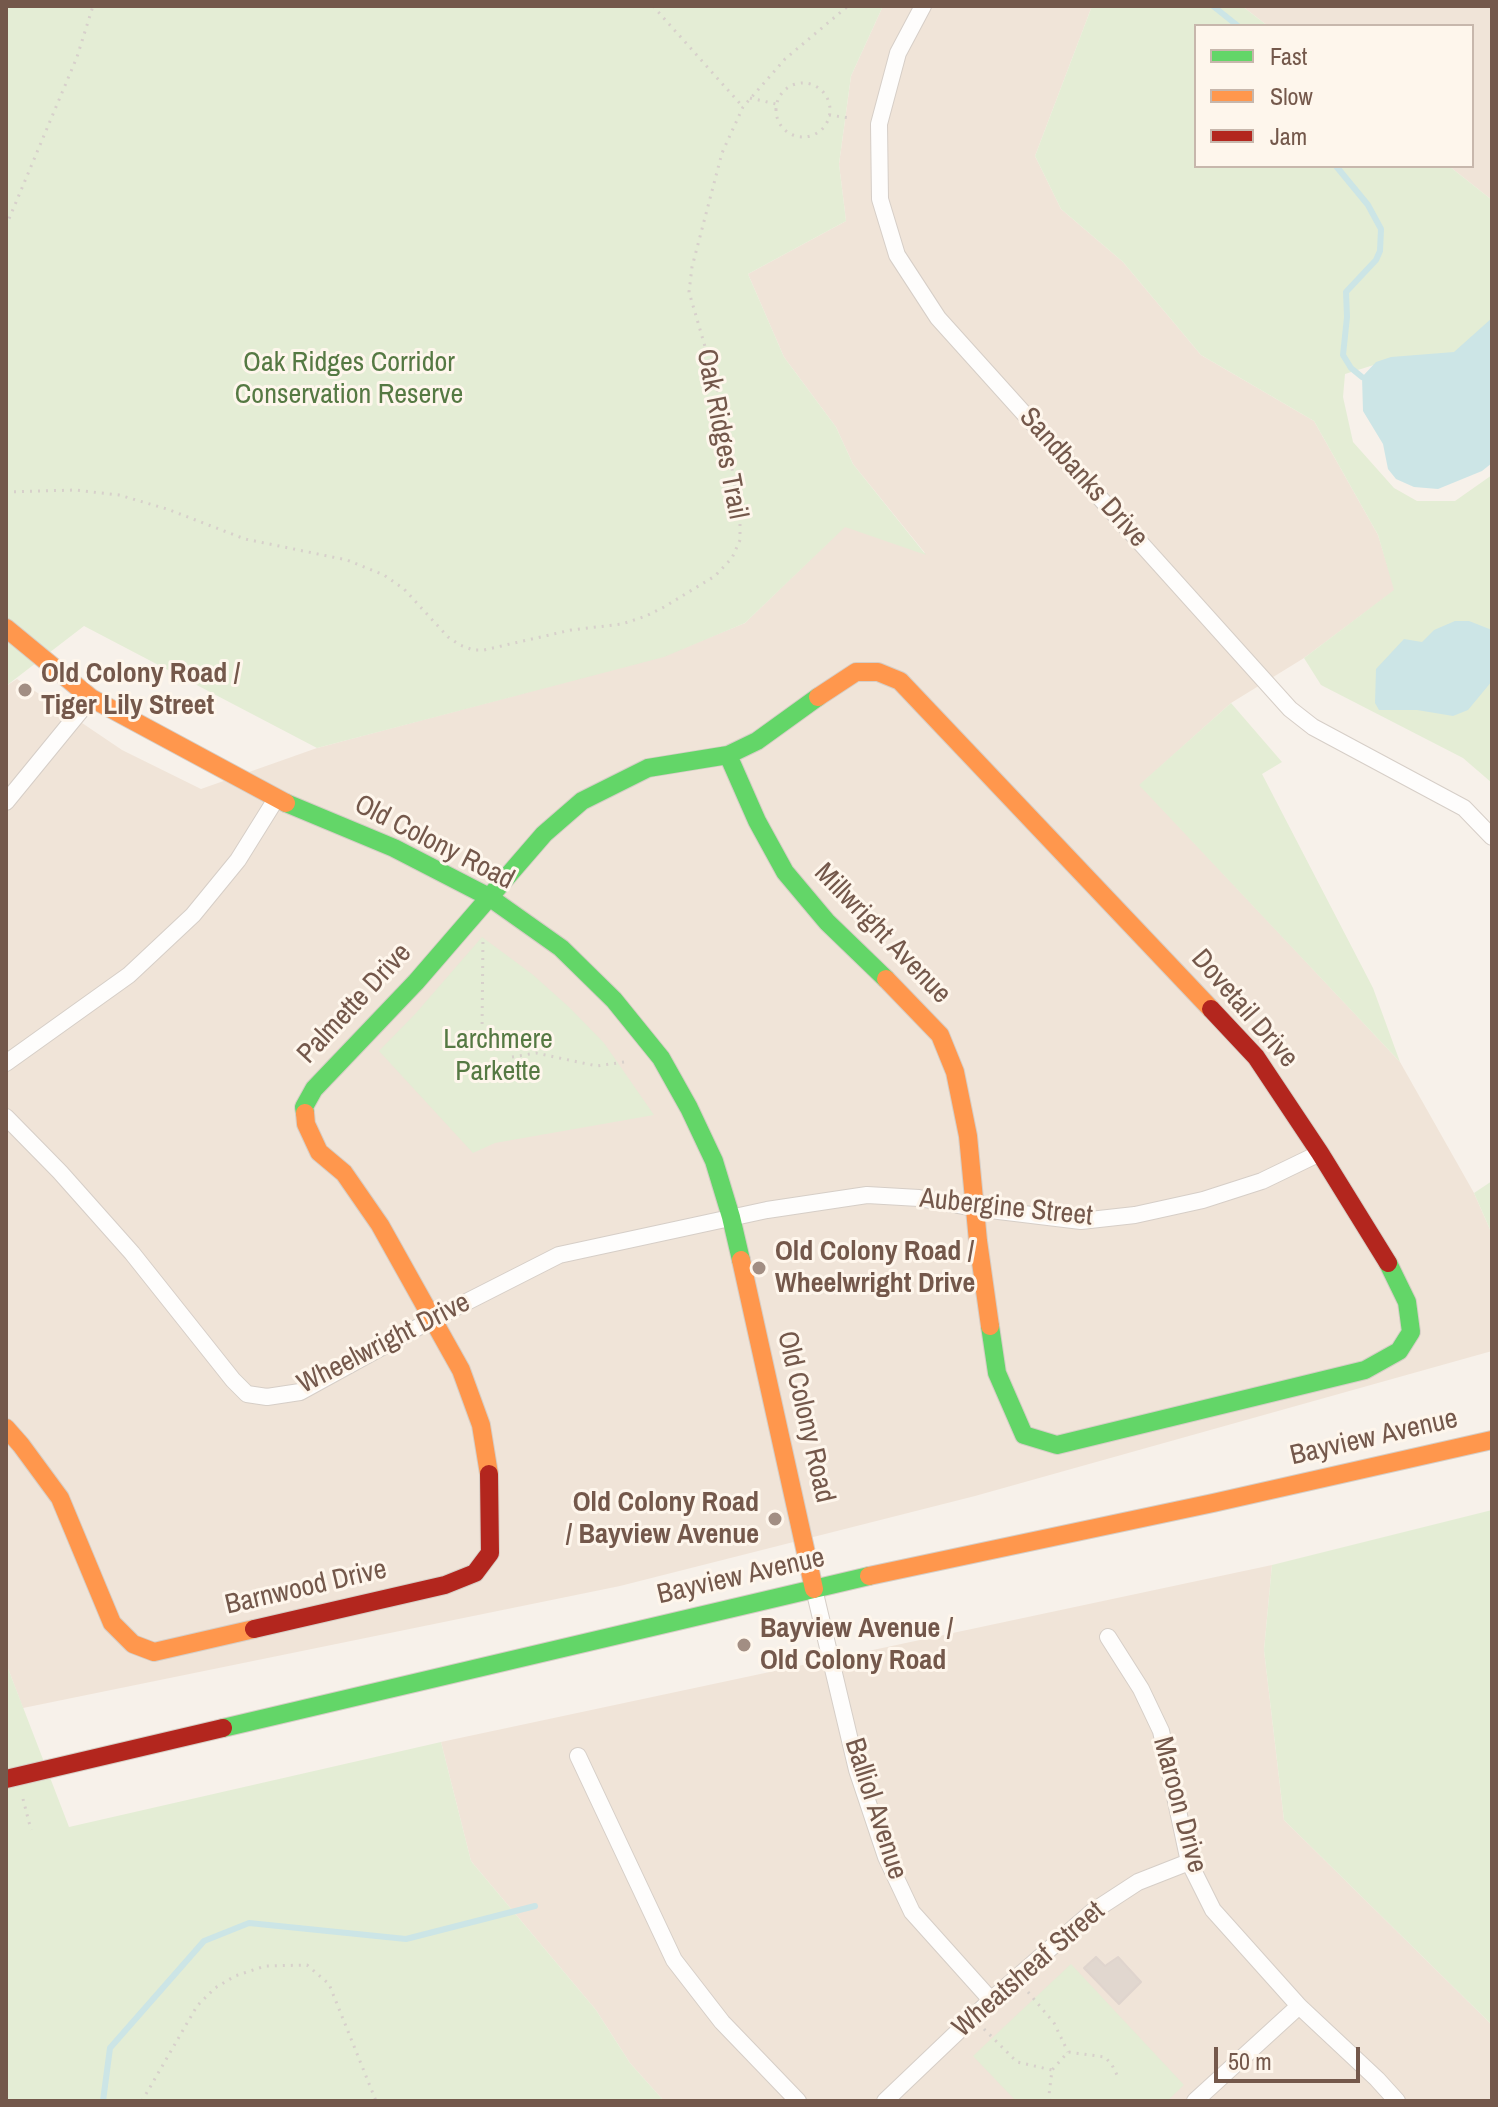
<!DOCTYPE html>
<html>
<head>
<meta charset="utf-8">
<style>
  body { margin:0 }
  #map { position:relative; width:1498px; height:2107px; overflow:hidden; background:#f7f1ea; font-family:"Archivo Narrow",sans-serif }
  canvas { display:block }
  .frame { position:absolute; inset:0; border:8px solid #74584b; pointer-events:none }
  .legend { position:absolute; left:1194px; top:24px; width:280px; height:144px; box-sizing:border-box; background:#fef6ec; border:2px solid #c7b7ac; margin:0; padding:10px 14px; list-style:none; font-size:24px; color:#74584b }
  .legend li { display:flex; align-items:center; gap:16px; height:40px }
  .legend b { width:40px; border:2px solid #c7b7ac }
  .scale { position:absolute; left:1214px; top:2047px; width:146px; height:36px; box-sizing:border-box; border:4px solid #74584b; border-top:0; padding-left:10px; font-size:24px; line-height:28px; white-space:nowrap; color:#74584b; -webkit-text-stroke:6px #fef6ec; paint-order:stroke }
</style>
</head>
<body>
<div id="map">
<canvas width="1498" height="2107"></canvas>
<div class="frame"></div>
<ul class="legend">
<li><b style="height:10px;background:#63d668"></b>Fast</li>
<li><b style="height:10px;background:#ff974d"></b>Slow</li>
<li><b style="height:10px;background:#b3261e"></b>Jam</li>
</ul>
<div class="scale">50 m</div>
</div>
<script>
const ctx = document.querySelector('canvas').getContext('2d');
ctx.lineJoin = 'round';
function paint(path, color) { ctx.fillStyle = color; ctx.fill(path, 'evenodd'); }
const shape = rows => new Path2D(rows.map(r => 'M' + r).join(''));
function strokePath(path, color, width, dash) { ctx.strokeStyle = color; ctx.lineWidth = width; ctx.lineCap = dash ? 'butt' : 'round'; ctx.setLineDash(dash || []); ctx.stroke(path); }
function label(font, color, halo, rows, align = 'center') {
  ctx.font = font + ' "Archivo Narrow",sans-serif'; ctx.lineWidth = 6; ctx.setLineDash([]); ctx.textBaseline = 'middle'; ctx.strokeStyle = halo; ctx.fillStyle = color; for (const [text, x, y, turn = 0] of rows) {
    ctx.save(); ctx.translate(x, y); ctx.rotate((+turn || 0) * Math.PI / 180); ctx.textAlign = isNaN(turn) ? turn : align; if (halo) ctx.strokeText(text, 0, 0); ctx.fillText(text, 0, 0); ctx.restore();
  }
}
paint(shape([
  [883,6,1092,6,1035,156,1061,209,1123,262,1201,355,1314,421,1378,535,1395,590,1304,658,1231,703,1140,785,1400,1062,1474,1193,1492,1234,1492,1351,975,1496,620,1586,23,1708,6,1663,6,686,17,679,122,750,201,789,317,748,664,656,745,623,845,526,925,553,853,464,836,427,784,357,748,274,846,221,839,164,851,76],
  [1242,6,1492,6,1492,200,1449,166,1472,166,1472,26,1268,26],
  [1272,1565,1264,1650,1284,1820,1492,2025,1492,2101,664,2101,630,2063,596,2010,471,1861,441,1742]
]), '#f0e4d8');
paint(shape([
  [6,6,883,6,851,76,839,164,846,221,748,274,784,357,836,427,853,464,926,555,845,527,745,623,664,657,317,748,84,626,6,686],
  [1092,6,1242,6,1268,26,1196,26,1196,166,1449,166,1492,200,1492,326,1473,353,1377,364,1345,374,1343,397,1353,442,1394,488,1417,501,1455,501,1492,475,1492,783,1463,758,1321,685,1304,658,1394,590,1378,535,1314,421,1201,355,1123,262,1061,209,1035,156],
  [1231,703,1282,762,1262,774,1373,988,1400,1062,1139,785],
  [482,937,532,974,570,1008,604,1043,654,1115,495,1143,473,1153,379,1051,416,1013],
  [1492,1181,1492,1234,1474,1193],
  [1492,1510,1492,2025,1284,1820,1264,1650,1272,1565],
  [6,1663,69,1827,441,1742,471,1861,596,2010,630,2063,664,2101,6,2101],
  [1071,1964,1184,2085,1167,2101,1016,2101,973,2056]
]), '#e4edd5');
paint(shape([
  [1492,318,1492,463,1482,471,1438,489,1414,487,1396,479,1388,469,1383,444,1363,411,1362,377,1376,362,1391,357,1454,352],
  [1455,621,1469,621,1492,630,1492,681,1468,710,1453,716,1417,710,1379,710,1375,703,1376,669,1404,639,1422,642,1434,630]
]), '#cce5e6');
strokePath(shape([
  [1213,6,1238,26],
  [1336,166,1368,205,1381,229,1380,251,1376,260,1346,292,1347,317,1343,355,1351,368,1362,377],
  [103,2101,110,2048,204,1941,249,1923,406,1939,535,1906]
]), '#cce5e6', 6);
const building = shape([
  [1096,1957,1105,1966,1118,1957,1141,1982,1119,2004,1084,1968,1096,1957]
]);
paint(building, '#e1d7cf');
strokePath(building, '#dfd4cd', 2);
const street = shape([
  [923,6,898,53,879,124,880,199,897,255,938,318,1290,709,1313,727,1464,808,1492,837],
  [6,802,91,698],
  [6,1063,129,975,193,915,238,860,276,799],
  [6,1117,60,1172,132,1253,233,1380,247,1394,267,1397,300,1392,433,1319,559,1255,767,1210,867,1195,919,1198,974,1208,1081,1221,1135,1215,1203,1200,1262,1181,1320,1153],
  [814,1589,857,1770,886,1857,912,1912,991,2000],
  [1108,1637,1141,1689,1161,1731,1189,1862,1213,1910,1299,2006,1377,2079,1397,2101],
  [578,1756,674,1960,722,2022,798,2101],
  [885,2101,991,2000,1092,1912,1138,1882,1189,1862],
  [1195,2101,1299,2006]
]);
const fast = shape([
  [728,755,757,821,785,872,827,922,886,979],
  [286,803,394,848,489,897,561,948,614,1000,661,1058,689,1108,714,1161,731,1217,741,1260],
  [305,1113,304,1107,314,1089,416,982,544,834,582,801,648,768,728,755,757,741,818,697],
  [990,1326,997,1373,1024,1435,1057,1445,1365,1370,1399,1351,1411,1332,1407,1302,1388,1263],
  [223,1728,869,1576]
]);
const slow = shape([
  [6,628,91,698,286,803],
  [818,697,856,672,878,672,900,681,1211,1009],
  [886,979,940,1035,955,1072,968,1136,978,1241,990,1326],
  [305,1113,306,1124,319,1152,344,1173,380,1225,461,1370,481,1425,489,1474],
  [741,1260,814,1589],
  [6,1428,21,1445,60,1498,112,1623,133,1644,154,1652,254,1629],
  [869,1576,1213,1503,1492,1440]
]);
const jam = shape([
  [1211,1009,1256,1057,1320,1153,1388,1263],
  [254,1629,445,1585,475,1573,490,1553,489,1474],
  [6,1779,223,1728]
]);
strokePath(street, '#d6cec7', 18);
strokePath(fast, '#d6cec6', 20);
strokePath(slow, '#d6cec6', 20);
strokePath(jam, '#d6cec6', 20);
strokePath(shape([
  [653,6,743,107],
  '776 110a27 27 0 1 1 54 0a27 27 0 1 1-54 0Z',
  [750,98,776,104],
  [829,115,850,118],
  [6,226,77,57,93,6],
  [6,492,75,490,119,495,167,509,245,539,347,560,384,575,404,589,448,637,460,645,473,650,484,650,571,630,622,624,646,616,664,607,715,576,732,558,740,540,740,518,721,401,689,292,692,267,722,153,743,107,785,59,848,6],
  [482,1032,483,936],
  [512,1057,536,1053,597,1066,624,1062],
  [23,1799,31,1830],
  [1028,1992,1054,2023,1068,2052],
  [984,2029,1017,2062,1052,2070],
  [142,2101,197,2006,215,1988,235,1976,265,1966,307,1965,329,1984,376,2101],
  [1050,2101,1049,2095,1052,2070,1068,2052,1105,2057,1112,2065,1119,2079]
]), '#d7d0cb', 3, [2, 6]);
strokePath(street, '#fefdfc', 16);
strokePath(fast, '#63d668', 18);
strokePath(slow, '#ff974d', 18);
strokePath(jam, '#b3261e', 18);
for (const [x, y, r, color] of [
  [25,690,8,"#a28e83"],
  [759,1268,8,"#a28e83"],
  [775,1519,8,"#a28e83"],
  [744,1645,8,"#a28e83"]
]) { const dot = new Path2D(); dot.arc(x, y, r, 0, 2 * Math.PI); ctx.fillStyle = color; ctx.fill(dot); strokePath(dot, '#fef6ec', 3); }
label('28px', '#557943', '#fef6ec', [
  ["Oak Ridges Corridor",349,363],
  ["Conservation Reserve",349,395],
  ["Larchmere",498,1040],
  ["Parkette",498,1072]
]);
label('28px', '#74584b', '#fef6ec', [
  ["Oak Ridges Trail",721,434,79],
  ["Sandbanks Drive",1083,478,48],
  ["Old Colony Road",434,843,27],
  ["Millwright Avenue",882,934,46],
  ["Palmette Drive",355,1004,-47],
  ["Dovetail Drive",1244,1009,49],
  ["Aubergine Street",1006,1208,6],
  ["Wheelwright Drive",384,1344,-27],
  ["Old Colony Road",805,1417,77],
  ["Bayview Avenue",1374,1438,-13],
  ["Bayview Avenue",741,1577,-13],
  ["Barnwood Drive",306,1588,-13],
  ["Maroon Drive",1179,1805,75],
  ["Balliol Avenue",875,1809,72],
  ["Wheatsheaf Street",1029,1970,-41]
]);
label('bold 28px', '#74584b', '#fef6ec', [
  ["Old Colony Road /",41,674],
  ["Tiger Lily Street",41,706],
  ["Old Colony Road /",775,1252],
  ["Wheelwright Drive",775,1284],
  ["Old Colony Road",759,1503,"right"],
  ["/ Bayview Avenue",759,1535,"right"],
  ["Bayview Avenue /",760,1629],
  ["Old Colony Road",760,1661]
], 'left');
</script>
</body>
</html>
